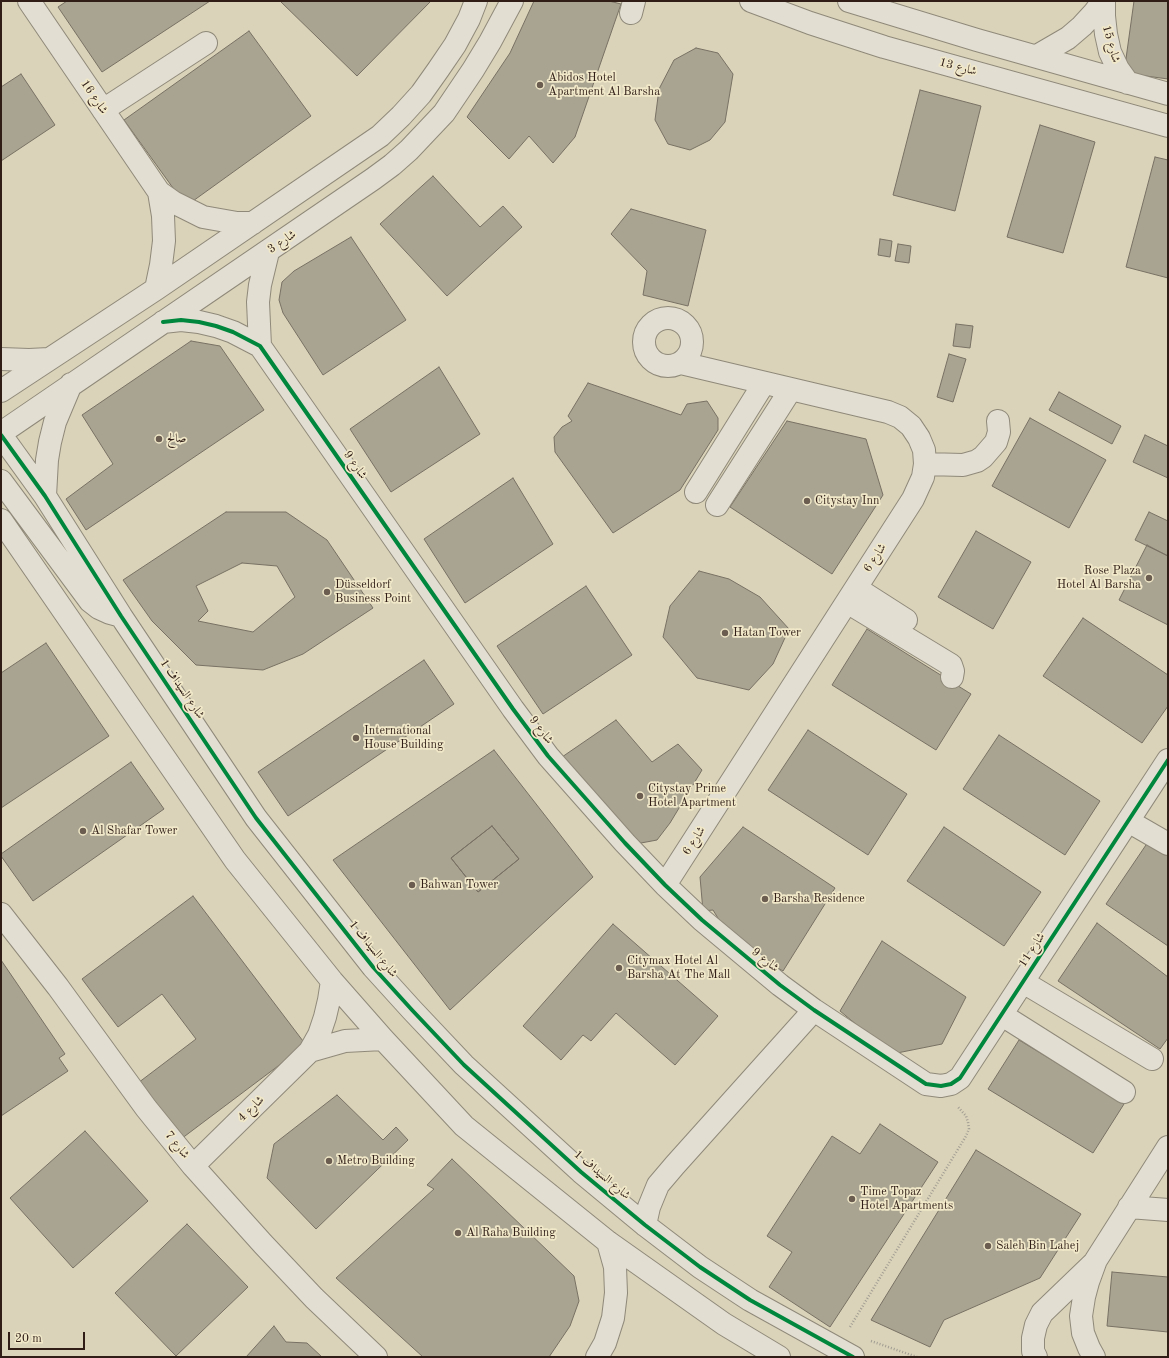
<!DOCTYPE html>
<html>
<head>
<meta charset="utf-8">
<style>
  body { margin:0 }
  #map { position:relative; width:1169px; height:1358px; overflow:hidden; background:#dad3b9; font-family:"Old Standard TT",serif }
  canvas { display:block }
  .frame { position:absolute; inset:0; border:2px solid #2f1d16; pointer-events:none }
  .scale { position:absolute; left:8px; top:1332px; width:77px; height:18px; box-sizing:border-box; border:2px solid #2f1d16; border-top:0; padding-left:5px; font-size:12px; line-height:14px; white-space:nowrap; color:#2f1d16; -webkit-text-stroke:3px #f0e8c8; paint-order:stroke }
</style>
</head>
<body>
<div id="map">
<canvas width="1169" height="1358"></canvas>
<div class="frame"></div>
<div class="scale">20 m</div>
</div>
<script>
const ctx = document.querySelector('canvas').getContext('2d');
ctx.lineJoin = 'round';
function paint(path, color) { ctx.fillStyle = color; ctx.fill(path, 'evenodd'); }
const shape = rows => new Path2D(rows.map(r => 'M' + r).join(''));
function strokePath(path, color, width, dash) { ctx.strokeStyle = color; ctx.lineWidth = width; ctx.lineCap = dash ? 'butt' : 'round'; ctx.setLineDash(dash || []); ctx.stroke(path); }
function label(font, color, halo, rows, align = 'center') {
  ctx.font = font + ' "Old Standard TT",Amiri,serif'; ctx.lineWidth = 3.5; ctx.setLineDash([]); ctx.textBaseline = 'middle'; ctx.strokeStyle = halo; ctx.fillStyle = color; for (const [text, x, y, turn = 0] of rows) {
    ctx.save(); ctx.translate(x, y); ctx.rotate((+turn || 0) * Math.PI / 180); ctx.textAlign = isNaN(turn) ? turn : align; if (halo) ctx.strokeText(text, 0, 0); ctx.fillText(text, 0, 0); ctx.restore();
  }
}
const building = shape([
  [67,1,210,1,102,72,58,7,67,1],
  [280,1,431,1,357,76,280,1],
  [534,1,609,1,621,4,575,137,553,163,529,136,509,159,467,117,510,53,534,1],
  [1134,1,1168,1,1168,79,1124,73,1134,1],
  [249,31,311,116,186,206,124,120,249,31],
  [696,48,718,53,733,74,725,122,710,140,690,150,668,144,655,120,659,89,674,60,696,48],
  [21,74,55,125,1,161,1,87,21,74],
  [920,90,981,106,955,211,893,195,920,90],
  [1040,125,1095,142,1063,253,1007,237,1040,125],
  [1155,157,1168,160,1168,278,1126,267,1155,157],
  [433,176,480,227,503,206,522,227,447,296,380,224,433,176],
  [631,209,706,230,688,306,643,295,647,271,611,234,631,209],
  [351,237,406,320,323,375,283,313,279,300,282,282,294,271,351,237],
  [880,239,892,241,890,257,878,255,880,239],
  [898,244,911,246,909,263,895,261,898,244],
  [956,324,973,326,970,348,953,346,956,324],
  [191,341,220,346,264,410,86,530,66,499,113,464,82,415,191,341],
  [949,354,966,359,953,402,937,397,949,354],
  [439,367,480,434,391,492,350,429,439,367],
  [588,383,681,415,687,404,707,401,718,418,718,430,680,490,613,533,555,452,554,437,562,427,572,421,568,416,588,383],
  [1059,392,1121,426,1112,444,1049,410,1059,392],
  [1030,418,1106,460,1069,528,992,486,1030,418],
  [787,421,866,439,883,495,832,574,730,507,787,421],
  [1145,435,1168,446,1168,478,1133,462,1145,435],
  [513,478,553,544,465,603,424,539,513,478],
  [226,512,286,512,327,540,373,608,303,654,263,670,196,665,152,621,123,580,226,512],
  [242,563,277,566,295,597,253,632,198,621,208,611,196,586,242,563],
  [1149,512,1168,521,1168,556,1135,540,1149,512],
  [976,531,1031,562,993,629,938,597,976,531],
  [1147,545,1168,556,1168,625,1119,600,1147,545],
  [699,571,729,579,760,597,789,629,773,664,749,690,697,678,663,637,670,606,699,571],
  [586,586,632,655,543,714,497,646,586,586],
  [1083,618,1168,675,1168,706,1142,743,1043,676,1083,618],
  [867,629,971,694,936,750,832,685,867,629],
  [46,643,109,736,1,808,1,673,46,643],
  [424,660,454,704,288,816,258,772,424,660],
  [616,720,652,762,678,744,702,770,670,823,657,840,641,843,625,836,562,757,616,720],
  [808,730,907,794,868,855,768,790,808,730],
  [999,735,1100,801,1065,855,963,789,999,735],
  [494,750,593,877,450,1010,333,860,494,750],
  [492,826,519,859,478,892,451,858,492,826],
  [131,762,164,809,33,901,1,856,1,854,131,762],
  [492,826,519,859,478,892,451,858,492,826],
  [743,827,835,888,783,971,771,964,721,923,713,910,703,911,700,877,743,827],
  [944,827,1041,892,1004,946,907,881,944,827],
  [1148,842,1168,855,1168,946,1106,904,1148,842],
  [193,896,306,1045,177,1142,134,1086,196,1039,162,994,118,1027,82,979,193,896],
  [1097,923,1168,977,1168,1038,1160,1049,1058,981,1097,923],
  [613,924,718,1016,675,1065,616,1013,591,1041,583,1035,561,1060,523,1026,613,924],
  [882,941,966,997,942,1044,892,1054,840,1011,882,941],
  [1,960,65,1054,59,1058,68,1071,1,1116,1,960],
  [1019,1040,1124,1104,1093,1153,988,1089,1019,1040],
  [337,1095,383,1140,396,1127,408,1140,316,1229,267,1178,274,1144,337,1095],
  [880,1124,938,1162,830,1327,769,1287,792,1252,767,1236,832,1136,860,1154,880,1124],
  [85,1131,148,1201,73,1268,10,1198,85,1131],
  [976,1150,1081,1214,1040,1278,944,1320,930,1347,871,1320,976,1150],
  [452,1159,574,1276,579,1301,570,1326,549,1357,423,1357,336,1278,434,1189,427,1185,452,1159],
  [187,1224,248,1287,176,1356,115,1293,187,1224],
  [1112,1272,1168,1277,1168,1332,1107,1326,1112,1272],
  [274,1326,286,1342,307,1343,322,1357,246,1357,274,1326]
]);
paint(building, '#a9a391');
strokePath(building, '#787164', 1);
const minor = shape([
  [29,1,159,192,173,202,203,217,237,223,253,223],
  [751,1,810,23,884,47,1168,126],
  [849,1,977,40,1168,94],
  [1104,1,1104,16,1106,34,1110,52,1118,69,1128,83],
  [631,13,634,1],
  [1037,56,1068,38,1082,26,1094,13,1103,1],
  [103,110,206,43],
  [156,289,161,265,164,241,163,216,159,192],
  '644 342a24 24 0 1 1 48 0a24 24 0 1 1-48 0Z',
  [163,322,181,320,199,322,216,326,233,332,260,346,513,709,548,756,625,843,665,885,702,920,780,985,814,1010,926,1084,941,1086,951,1084,960,1078,1168,760],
  [260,346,258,302,260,285,268,252],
  [1,359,29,360,49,359],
  [1,391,156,289,380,136,401,116,421,94,438,70,455,45,469,19,476,1],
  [1,433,373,179,392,165,409,150,444,113,473,70,490,42,512,1],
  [1,435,45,496,121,616,256,818,373,967,412,1010,464,1065,581,1172,645,1225,700,1267,750,1300,853,1357],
  [925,464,963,465,977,461,983,457,996,442,999,432,998,421],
  [1,481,90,601,99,608,110,613,121,616],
  [696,492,764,383],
  [45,496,47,460,50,442,55,422,71,384],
  [717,505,791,389],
  [1,520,235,860,332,981,383,1039,464,1126,608,1242,724,1324,779,1357],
  [856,588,906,620],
  [847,602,951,665,953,671,952,677],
  [1128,821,1168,844],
  [665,885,913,499,923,477,925,464,924,450,919,438,911,426,900,417,888,412,681,363],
  [1,914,58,987,146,1108,193,1166,263,1244,314,1298,376,1357],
  [1023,982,1152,1059],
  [1002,1015,1124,1092],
  [310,1051,345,1041,383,1039],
  [193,1166,310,1051,319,1035,325,1017,329,1000,332,981],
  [1129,1207,1168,1210],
  [645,1225,649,1207,658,1185,675,1165,814,1010],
  [597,1357,605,1343,613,1318,616,1293,615,1267,608,1242],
  [1036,1357,1033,1351,1033,1338,1036,1325,1042,1313,1094,1263],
  [1094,1357,1089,1348,1083,1333,1081,1316,1084,1297,1088,1282,1096,1260,1168,1147]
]);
strokePath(minor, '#8f897a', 24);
strokePath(shape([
  [850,1327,966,1136,969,1129,968,1122,966,1116,958,1107],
  [871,1341,917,1357]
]), '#a29d93', 2.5, [1, 2]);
strokePath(minor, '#e2ded1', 22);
strokePath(shape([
  [163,322,181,320,199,322,216,326,233,332,260,346,513,709,548,756,625,843,665,885,702,920,780,985,814,1010,926,1084,941,1086,951,1084,960,1078,1168,760],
  [1,435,45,496,121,616,256,818,373,967,412,1010,464,1065,581,1172,645,1225,700,1267,750,1300,853,1357]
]), '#00873e', 4);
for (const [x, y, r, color] of [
  [540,85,4,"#6b5d4f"],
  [159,439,4,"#6b5d4f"],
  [807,501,4,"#6b5d4f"],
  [1149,578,4,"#6b5d4f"],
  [327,592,4,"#6b5d4f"],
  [725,633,4,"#6b5d4f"],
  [356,738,4,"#6b5d4f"],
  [640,796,4,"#6b5d4f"],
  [83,831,4,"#6b5d4f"],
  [412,885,4,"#6b5d4f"],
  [765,899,4,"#6b5d4f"],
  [619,968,4,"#6b5d4f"],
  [329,1161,4,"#6b5d4f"],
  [852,1199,4,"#6b5d4f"],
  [458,1233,4,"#6b5d4f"],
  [988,1246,4,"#6b5d4f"]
]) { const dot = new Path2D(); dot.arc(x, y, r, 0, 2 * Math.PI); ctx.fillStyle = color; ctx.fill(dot); strokePath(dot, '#f0e8c8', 1.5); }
label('12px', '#2f1d16', '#f0e8c8', [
  ["شارع 15",1111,44,74],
  ["شارع 13",958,67,15],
  ["شارع 16",94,97,56],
  ["شارع 3",282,242,-34],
  ["شارع 9",355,465,55],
  ["شارع 6",875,558,-57],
  ["شارع السيداف 1",182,689,56],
  ["شارع 9",541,730,53],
  ["شارع 6",694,841,-57],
  ["شارع السيداف 1",373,949,51],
  ["شارع 11",1032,950,-57],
  ["شارع 9",765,960,39],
  ["شارع 4",251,1109,-44],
  ["شارع 7",177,1145,51],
  ["شارع السيداف 1",602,1175,40]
]);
label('12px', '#2f1d16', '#f0e8c8', [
  ["Abidos Hotel",548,78],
  ["Apartment Al Barsha",548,92],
  ["صالح",167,439],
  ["Citystay Inn",815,501],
  ["Rose Plaza",1141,571,"right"],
  ["Hotel Al Barsha",1141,585,"right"],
  ["Düsseldorf",335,585],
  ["Business Point",335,599],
  ["Hatan Tower",733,633],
  ["International",364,731],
  ["House Building",364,745],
  ["Citystay Prime",648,789],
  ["Hotel Apartment",648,803],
  ["Al Shafar Tower",91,831],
  ["Bahwan Tower",420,885],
  ["Barsha Residence",773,899],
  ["Citymax Hotel Al",627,961],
  ["Barsha At The Mall",627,975],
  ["Metro Building",337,1161],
  ["Time Topaz",860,1192],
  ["Hotel Apartments",860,1206],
  ["Al Raha Building",466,1233],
  ["Saleh Bin Lahej",996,1246]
], 'left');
</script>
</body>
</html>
